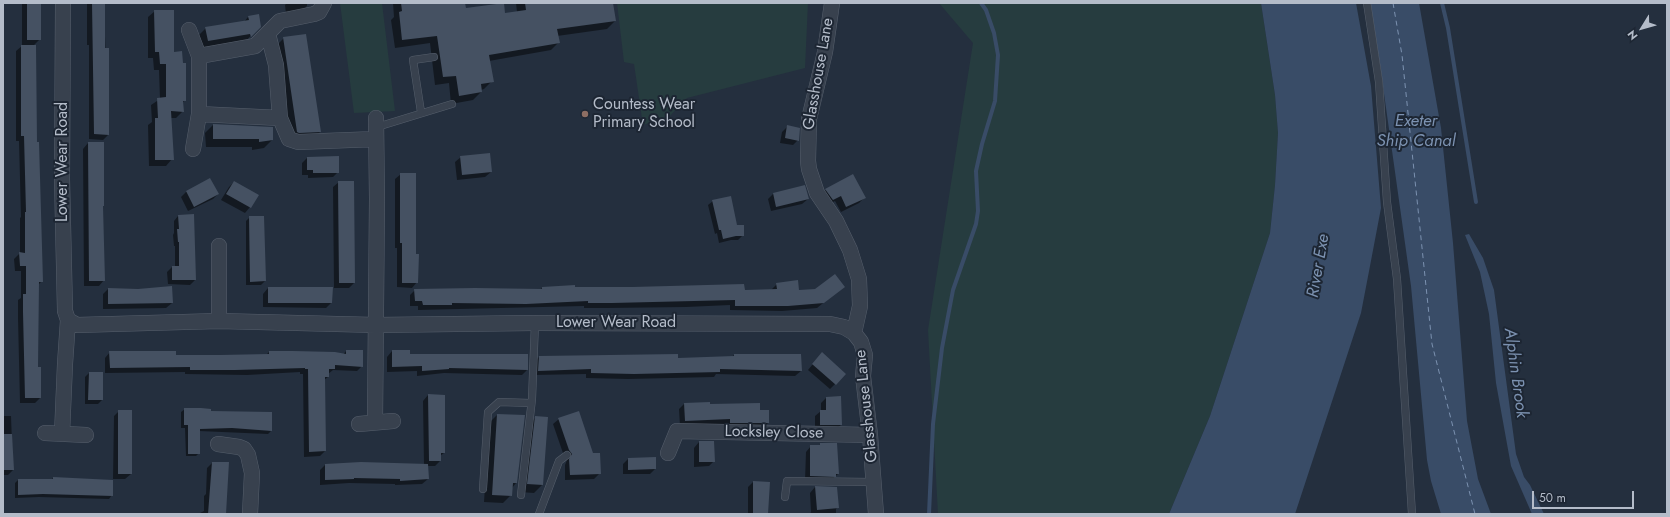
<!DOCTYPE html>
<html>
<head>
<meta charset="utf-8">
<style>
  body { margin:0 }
  #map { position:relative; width:1670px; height:517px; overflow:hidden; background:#242f3e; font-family:Jost,sans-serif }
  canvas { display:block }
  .frame { position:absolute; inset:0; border:4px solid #b4bcc9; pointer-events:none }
  .north { position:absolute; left:1622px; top:8px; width:40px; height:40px; -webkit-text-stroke:3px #1d2633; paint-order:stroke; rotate:233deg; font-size:11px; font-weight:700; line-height:16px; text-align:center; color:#b4bcc9 }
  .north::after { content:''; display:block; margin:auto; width:14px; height:18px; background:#b4bcc9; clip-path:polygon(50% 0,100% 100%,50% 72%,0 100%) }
  .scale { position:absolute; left:1532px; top:491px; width:102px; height:18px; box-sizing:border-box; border:2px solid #b4bcc9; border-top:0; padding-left:5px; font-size:12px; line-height:14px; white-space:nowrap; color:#b4bcc9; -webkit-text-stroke:3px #1d2633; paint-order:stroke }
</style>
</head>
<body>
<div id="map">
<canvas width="1670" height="517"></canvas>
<div class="frame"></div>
<div class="north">N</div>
<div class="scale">50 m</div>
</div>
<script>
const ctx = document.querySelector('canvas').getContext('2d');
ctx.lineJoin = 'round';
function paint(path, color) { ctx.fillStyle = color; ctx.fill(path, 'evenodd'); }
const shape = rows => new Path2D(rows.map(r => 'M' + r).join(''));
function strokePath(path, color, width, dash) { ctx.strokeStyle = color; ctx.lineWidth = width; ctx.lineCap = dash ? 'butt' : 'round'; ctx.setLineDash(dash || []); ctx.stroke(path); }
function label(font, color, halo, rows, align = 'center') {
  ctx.font = font + ' Jost,sans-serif'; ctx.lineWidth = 4; ctx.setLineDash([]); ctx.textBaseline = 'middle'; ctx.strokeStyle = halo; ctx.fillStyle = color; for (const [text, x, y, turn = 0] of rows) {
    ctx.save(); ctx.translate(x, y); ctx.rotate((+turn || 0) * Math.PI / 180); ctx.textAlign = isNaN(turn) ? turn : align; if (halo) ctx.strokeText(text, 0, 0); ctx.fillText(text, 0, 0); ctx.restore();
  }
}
paint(shape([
  [340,3,382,3,395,111,354,113],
  [617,3,808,3,805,68,687,98,669,117,643,125,634,64,624,62],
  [939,3,1261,3,1275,95,1278,133,1275,185,1270,233,1210,416,1169,514,938,514,928,330,973,43]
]), '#263c3f');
paint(shape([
  [1261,3,1356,3,1371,86,1381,208,1370,266,1361,313,1295,514,1169,514,1210,416,1270,233,1275,185,1278,133,1275,95],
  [1369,3,1419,3,1441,128,1453,243,1467,421,1478,479,1491,514,1441,514,1431,481,1427,460,1411,286,1380,65],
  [1469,234,1483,258,1494,290,1516,454,1524,477,1530,485,1544,514,1532,514,1511,466,1496,383,1489,314,1480,272,1465,235]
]), '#394c67');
paint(shape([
  [22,3,40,3,40,39,33,46,36,143,42,281,38,285,37,368,40,398,35,403,20,403,18,318,18,300,21,298,21,271,15,271,14,259,20,253,20,218,21,217,19,141,16,141,16,51,22,46],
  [87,3,104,3,108,135,103,140,89,139,89,45,87,45],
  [287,3,307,3,307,6,302,11,286,14,285,5],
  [393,3,464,3,465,9,505,14,517,12,516,3,612,3,615,21,607,29,557,36,559,42,551,50,489,61,492,81,484,89,481,90,481,92,473,100,451,104,449,83,435,85,430,43,395,48,391,20,394,17],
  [155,11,173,53,185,100,182,103,183,111,176,118,171,118,172,159,166,166,149,166,148,125,152,122,151,105,160,99,159,70,154,70,153,58,148,58,148,17],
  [248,17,260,26,243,44,200,49,198,36,206,28,244,22],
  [284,38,320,132,312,140,289,140,276,46],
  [213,125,272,140,264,148,252,150,252,147,206,147,205,133],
  [787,127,798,140,793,145,780,143,782,132],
  [88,143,103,143,103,206,102,207,104,280,99,286,84,286,83,149],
  [461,157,491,172,485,177,457,180,455,162],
  [307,158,338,172,333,177,308,178,308,175,302,175,302,163],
  [401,174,417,282,412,288,397,287,397,248,395,248,395,179],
  [210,179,218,194,213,199,188,211,181,197,186,192],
  [234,182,250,207,245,213,221,200,229,187],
  [339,182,354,283,349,288,334,288,333,187],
  [826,190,864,198,859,203,841,212,835,201,827,205,820,195],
  [773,194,808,199,802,204,771,211,768,199],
  [713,201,736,226,743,235,738,240,731,240,719,243,717,233,715,234,708,205],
  [193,215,195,280,190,285,168,284,167,272,172,267,175,267,175,246,174,246,173,235,174,233,174,221,178,216],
  [250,217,265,281,261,285,246,285,246,221],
  [777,284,798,291,843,287,817,308,782,311,730,310,730,305,686,307,607,308,584,308,584,306,418,310,418,306,410,306,410,295,415,290,540,290,542,288,574,288,744,291,771,290],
  [268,288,331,303,326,308,263,307,263,294],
  [108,289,172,303,166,308,103,309,103,294],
  [346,351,362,366,357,371,333,370,328,374,328,377,324,380,325,451,320,456,304,457,303,374,300,374,300,372,247,375,185,374,185,372,105,373,105,358,110,352,175,356,266,355,269,352,343,355],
  [392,351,409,355,527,370,522,375,444,373,417,376,417,371,387,372,387,357],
  [734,355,801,371,795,376,716,374,714,377,628,379,586,378,586,374,533,375,534,362,539,357,677,359,732,357],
  [817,359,845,374,830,389,808,370],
  [89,373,102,373,102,400,98,404,85,404,85,377],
  [428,395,444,453,440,456,440,461,435,466,427,466,428,479,422,484,395,485,395,484,349,483,320,485,320,470,325,465,424,465,423,401],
  [840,397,841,425,835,430,815,430,815,416,821,411,821,403,826,398],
  [684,404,710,405,759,411,768,423,763,428,725,428,725,424,680,426,679,409],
  [185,409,210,412,271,431,268,434,199,431,199,453,196,456,186,456,185,428,181,428,181,412],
  [119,411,131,474,125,479,113,479,114,416],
  [497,415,524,416,516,483,512,488,511,495,503,503,484,502,489,423],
  [3,416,11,416,13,470,8,475,3,475],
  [536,417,547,418,542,485,534,493,520,492,528,425],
  [559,419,600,473,594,479,565,480,565,465,567,460,564,456,553,424],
  [699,442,714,461,709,466,694,467,694,448],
  [821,444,838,474,830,481,805,481,806,452,811,446,818,446],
  [628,459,655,469,650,474,623,474,623,464],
  [212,463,225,514,198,514,204,511,204,496,206,494,207,468],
  [53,478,112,495,109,499,39,497,15,498,15,483,18,480,51,480],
  [753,482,768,514,748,514,748,487],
  [815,487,836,488,838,507,836,509,836,514,810,514,811,512,810,493]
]), '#0007');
strokePath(shape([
  [1442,3,1448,28,1476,202],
  [929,514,933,424,942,348,953,290,976,224,978,211,976,171,982,144,995,101,998,55,994,33,986,10,981,3]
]), '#394c67', 4);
strokePath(shape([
  [1393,3,1402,55,1432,344,1475,514]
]), '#7c92b1', 1, [5, 4]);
paint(shape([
  [27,3,41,3,41,40,27,40],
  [92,3,105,3,105,48,109,48,109,135,94,134],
  [401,3,465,3,466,8,504,3,505,13,526,10,525,3,613,3,616,21,557,29,560,43,489,55,494,82,481,84,482,92,459,96,456,76,443,77,437,36,402,40,399,12,402,11],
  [154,10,174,10,174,52,182,51,183,63,186,63,186,101,183,101,184,112,171,111,174,160,155,160,155,118,158,118,157,98,166,97,166,64,160,64,159,52,155,52],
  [259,14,261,27,251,37,250,34,208,41,205,27,249,20,248,16],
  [306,34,321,132,299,133,297,132,283,37],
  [21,45,36,45,37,142,39,142,43,282,39,282,38,367,41,367,41,398,25,398,23,312,23,294,26,294,26,266,20,266,19,252,25,253,25,212,26,212,24,136,21,136],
  [213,124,273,127,273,140,259,142,259,139,213,139],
  [787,125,800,128,799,141,785,138],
  [88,142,104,142,104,206,103,206,105,281,89,281],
  [490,153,492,172,462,175,460,156],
  [339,156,339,173,313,173,313,170,307,170,307,157],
  [400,173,416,173,416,254,419,254,418,283,402,283,402,243,400,243],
  [853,174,866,198,846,207,841,196,833,200,825,189],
  [210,178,219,194,194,207,186,191],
  [234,181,259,195,251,208,226,194],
  [338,181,354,181,355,283,339,283],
  [805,185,809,199,776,207,773,193],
  [731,196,737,225,744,225,744,236,736,236,723,239,721,230,719,230,712,200],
  [194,214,196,280,172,280,172,266,179,266,179,242,178,242,177,229,179,229,178,215],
  [249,216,264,216,266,281,250,282],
  [835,274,845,287,824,303,788,306,735,306,735,300,612,303,588,303,588,301,526,304,452,303,452,305,423,305,422,301,415,301,414,289,475,288,542,289,542,287,575,285,575,287,632,287,744,284,745,290,777,289,776,283,798,280,799,290,815,289],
  [172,286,173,303,108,304,108,288,138,289],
  [268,287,333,287,332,303,268,303],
  [346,350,363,350,363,367,335,365,335,369,329,369,329,377,325,377,326,451,309,452,308,369,305,369,305,368,235,370,190,370,190,367,110,368,109,351,176,351,176,355,220,355,269,354,269,351,293,351,335,352,346,354],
  [392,350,410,350,410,354,528,354,528,370,449,368,449,369,422,371,422,366,392,367],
  [822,352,846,374,836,385,812,364],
  [678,354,678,358,734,356,734,354,801,354,802,371,720,369,720,372,634,374,591,373,591,369,538,371,539,356],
  [89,372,103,372,103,400,88,400],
  [428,394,445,395,445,453,441,453,441,461,429,461],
  [841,396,842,425,820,425,820,410,826,410,826,397],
  [710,402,710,404,760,403,760,410,769,410,769,423,730,423,730,419,685,421,684,403],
  [184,408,201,408,211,409,211,411,272,412,272,431,232,428,200,429,200,454,188,454,188,425,184,425],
  [118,410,132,410,132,474,118,474],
  [579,411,593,453,600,453,601,474,570,475,569,459,572,454,569,450,558,418],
  [497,414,525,415,517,483,513,483,512,496,492,495],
  [535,416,548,417,543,485,527,484],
  [3,434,12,434,14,470,3,470],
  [699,441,714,441,715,462,699,462],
  [820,443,837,443,839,474,836,474,836,477,810,476,810,445,820,445],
  [656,457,656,469,628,470,628,458],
  [212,462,229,462,226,514,208,514],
  [361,462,428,464,429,479,400,481,400,479,354,478,354,479,325,480,325,464],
  [53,477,113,480,113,496,43,494,18,495,18,479,53,479],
  [753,481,770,482,768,514,753,514],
  [815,486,837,487,839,508,817,510]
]), '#455162');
const lane = shape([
  [1367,3,1379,82,1387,202,1397,279,1412,514],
  [421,112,413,60,434,57],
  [377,127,452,104],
  [483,489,488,412,499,402,531,403],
  [521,495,532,399,535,323],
  [785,497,787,481,874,482],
  [539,514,559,461,567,455]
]);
const street = shape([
  [324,3,319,12,314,14,280,21,255,46,199,56,199,114,280,118,289,139,298,142,376,139],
  [832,3,825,52,809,119,808,161,809,169,817,193,836,221,850,250,859,279,860,306,854,333],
  [189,30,199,56],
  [268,34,276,65,280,118],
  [193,149,199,114],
  [68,320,77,325,219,321,376,325,535,323,830,324,844,327,854,333,861,342,865,355,863,376,870,435,876,514],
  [219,321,219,246],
  [375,422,377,199,376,118],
  [359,424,393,421],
  [45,433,86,435],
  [62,434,65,364,68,320,65,311,62,179,63,3],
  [218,444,239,447,244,449,248,455,252,473,250,514],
  [668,453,677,431,870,435]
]);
strokePath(lane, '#565f6c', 8);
strokePath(street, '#565f6c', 16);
strokePath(lane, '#38414e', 7);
strokePath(street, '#38414e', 15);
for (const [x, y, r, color] of [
  [585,114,4,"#8d6e63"]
]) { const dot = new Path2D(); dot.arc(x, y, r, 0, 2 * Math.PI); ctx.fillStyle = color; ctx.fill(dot); strokePath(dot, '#1d2633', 1.5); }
label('16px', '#b4bcc9', '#1d2633', [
  ["Glasshouse Lane",819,74,-80],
  ["Lower Wear Road",63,162,-90],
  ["Lower Wear Road",616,323],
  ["Glasshouse Lane",867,406,-96],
  ["Locksley Close",774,433,1]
]);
label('16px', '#b4bcc9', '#1d2633', [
  ["Countess Wear",593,105],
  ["Primary School",593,123]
], 'left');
label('italic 17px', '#7c92b1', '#1d2633', [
  ["Exeter",1416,122],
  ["Ship Canal",1416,142],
  ["River Exe",1319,266,-80],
  ["Alphin Brook",1515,373,82]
]);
</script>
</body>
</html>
